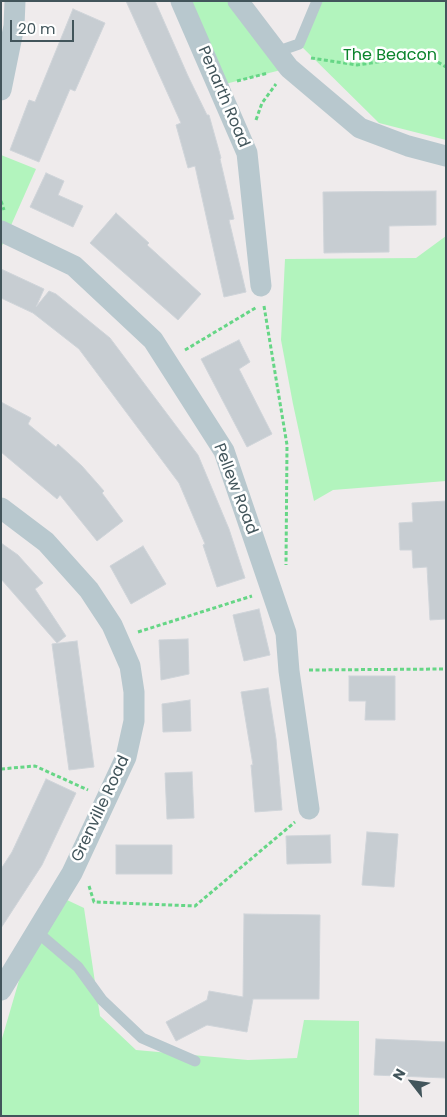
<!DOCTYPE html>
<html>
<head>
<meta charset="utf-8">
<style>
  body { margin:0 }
  #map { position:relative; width:447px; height:1117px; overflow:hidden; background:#efebec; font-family:Poppins,sans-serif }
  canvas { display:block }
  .frame { position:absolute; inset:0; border:2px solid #42555b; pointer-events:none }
  .north { position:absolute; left:387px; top:1057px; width:50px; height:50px; -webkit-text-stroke:4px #fff; paint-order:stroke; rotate:300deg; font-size:14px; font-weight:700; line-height:20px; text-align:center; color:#42555b }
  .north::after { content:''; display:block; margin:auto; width:18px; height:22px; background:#42555b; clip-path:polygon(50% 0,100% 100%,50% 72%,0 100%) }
  .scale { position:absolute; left:10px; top:20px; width:64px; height:22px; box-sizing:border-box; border:2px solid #42555b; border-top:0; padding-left:6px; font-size:15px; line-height:18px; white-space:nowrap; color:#42555b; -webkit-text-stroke:4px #fff; paint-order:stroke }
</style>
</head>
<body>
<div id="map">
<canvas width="447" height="1117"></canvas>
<div class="frame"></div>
<div class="north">N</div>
<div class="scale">20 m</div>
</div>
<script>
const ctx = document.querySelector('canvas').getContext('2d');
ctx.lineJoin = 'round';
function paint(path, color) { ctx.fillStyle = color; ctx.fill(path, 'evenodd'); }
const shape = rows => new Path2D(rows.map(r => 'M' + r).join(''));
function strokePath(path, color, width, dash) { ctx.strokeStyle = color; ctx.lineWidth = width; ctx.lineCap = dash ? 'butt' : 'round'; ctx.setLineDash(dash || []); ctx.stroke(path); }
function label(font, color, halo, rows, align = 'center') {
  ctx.font = font + ' Poppins,sans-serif'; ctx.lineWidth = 5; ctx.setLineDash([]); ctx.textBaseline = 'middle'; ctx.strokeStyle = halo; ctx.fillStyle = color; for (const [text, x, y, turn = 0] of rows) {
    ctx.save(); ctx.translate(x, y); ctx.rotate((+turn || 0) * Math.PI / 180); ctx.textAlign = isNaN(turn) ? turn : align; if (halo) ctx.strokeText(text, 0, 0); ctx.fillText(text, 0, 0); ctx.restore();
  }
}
paint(shape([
  [181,1,238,1,289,68,217,86],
  [317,1,446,1,446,140,379,123,299,44],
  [1,155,36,169,1,248],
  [446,236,446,481,333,490,314,501,293,404,281,340,285,259,416,258],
  [67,900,84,908,100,1016,136,1050,248,1060,297,1058,304,1020,359,1021,359,1116,1,1116,1,1042,20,977]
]), '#b2f4bd');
const building = shape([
  [126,1,155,1,188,76,207,115,209,115,221,158,220,159,234,219,229,220,246,292,224,297,195,166,188,168,176,125,181,123,126,1],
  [73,9,105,23,75,91,70,89,39,162,10,150,29,100,35,102,73,9],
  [46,173,64,181,58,195,83,206,73,227,30,207,46,173],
  [436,191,436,225,389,226,389,252,324,253,323,192,436,191],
  [116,213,149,243,147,245,201,294,178,320,90,243,116,213],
  [1,269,44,289,36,307,49,291,56,294,110,338,198,455,229,529,245,578,217,587,203,545,205,544,179,483,79,349,33,313,1,298,1,269],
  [239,340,250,362,239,369,272,434,247,447,201,359,239,340],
  [1,402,31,418,28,424,56,447,58,444,82,466,104,491,102,493,123,521,97,541,60,495,57,499,1,452,1,402],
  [446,501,446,619,430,620,427,567,413,568,412,550,400,550,399,523,413,522,412,503,446,501],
  [1,543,18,555,43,583,35,589,66,636,57,643,1,579,1,543],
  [143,546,166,584,131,604,110,566,143,546],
  [259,609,270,655,244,661,233,615,259,609],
  [188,639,189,674,161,680,159,640,188,639],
  [77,641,94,767,69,770,52,644,77,641],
  [349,676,395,676,395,720,365,720,366,701,349,701,349,676],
  [268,688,276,739,282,810,255,812,251,765,253,765,241,692,268,688],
  [190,700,191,731,163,732,162,704,190,700],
  [192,772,194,818,167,819,165,773,192,772],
  [46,779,76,793,42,865,1,928,1,869,12,852,46,779],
  [367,832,398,834,394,887,362,885,367,832],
  [330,835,331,863,287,864,286,836,330,835],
  [116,845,172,845,172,874,116,874,116,845],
  [244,914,320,915,319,999,253,999,247,1032,207,1025,176,1041,166,1022,207,1000,209,991,243,997,244,914],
  [376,1039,446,1042,445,1078,374,1075,376,1039]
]);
paint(building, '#c7cdd2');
strokePath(building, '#cfd4d9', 1);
strokePath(shape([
  [311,58,357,65,426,55,446,67],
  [237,81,268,73],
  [256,120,262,103,276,84],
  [1,201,4,210],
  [264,306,287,445,286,565],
  [185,350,257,307],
  [138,632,252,596],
  [309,670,446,669],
  [1,769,35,766,88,790],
  [89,886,94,902,195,906,295,822]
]), '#66d686', 3, [4, 2.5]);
strokePath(shape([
  [276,52,299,44,317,1],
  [37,932,78,967,102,1000,142,1038,195,1061]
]), '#b8c8ce', 11);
strokePath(shape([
  [181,1,247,153,261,286],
  [238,1,289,68,360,128,408,146,446,156],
  [1,90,14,26,15,1],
  [1,231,74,266,153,340,224,451,286,633,289,671,309,809],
  [1,508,46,542,89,590,112,625,130,666,134,692,134,721,126,757,72,873,1,990]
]), '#b8c8ce', 21);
label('16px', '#0b842c', '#fff', [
  ["The Beacon",390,56]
]);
label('16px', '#42555b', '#fff', [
  ["Penarth Road",223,97,67],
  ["Pellew Road",235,489,69],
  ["Grenville Road",101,809,-65]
]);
</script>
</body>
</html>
